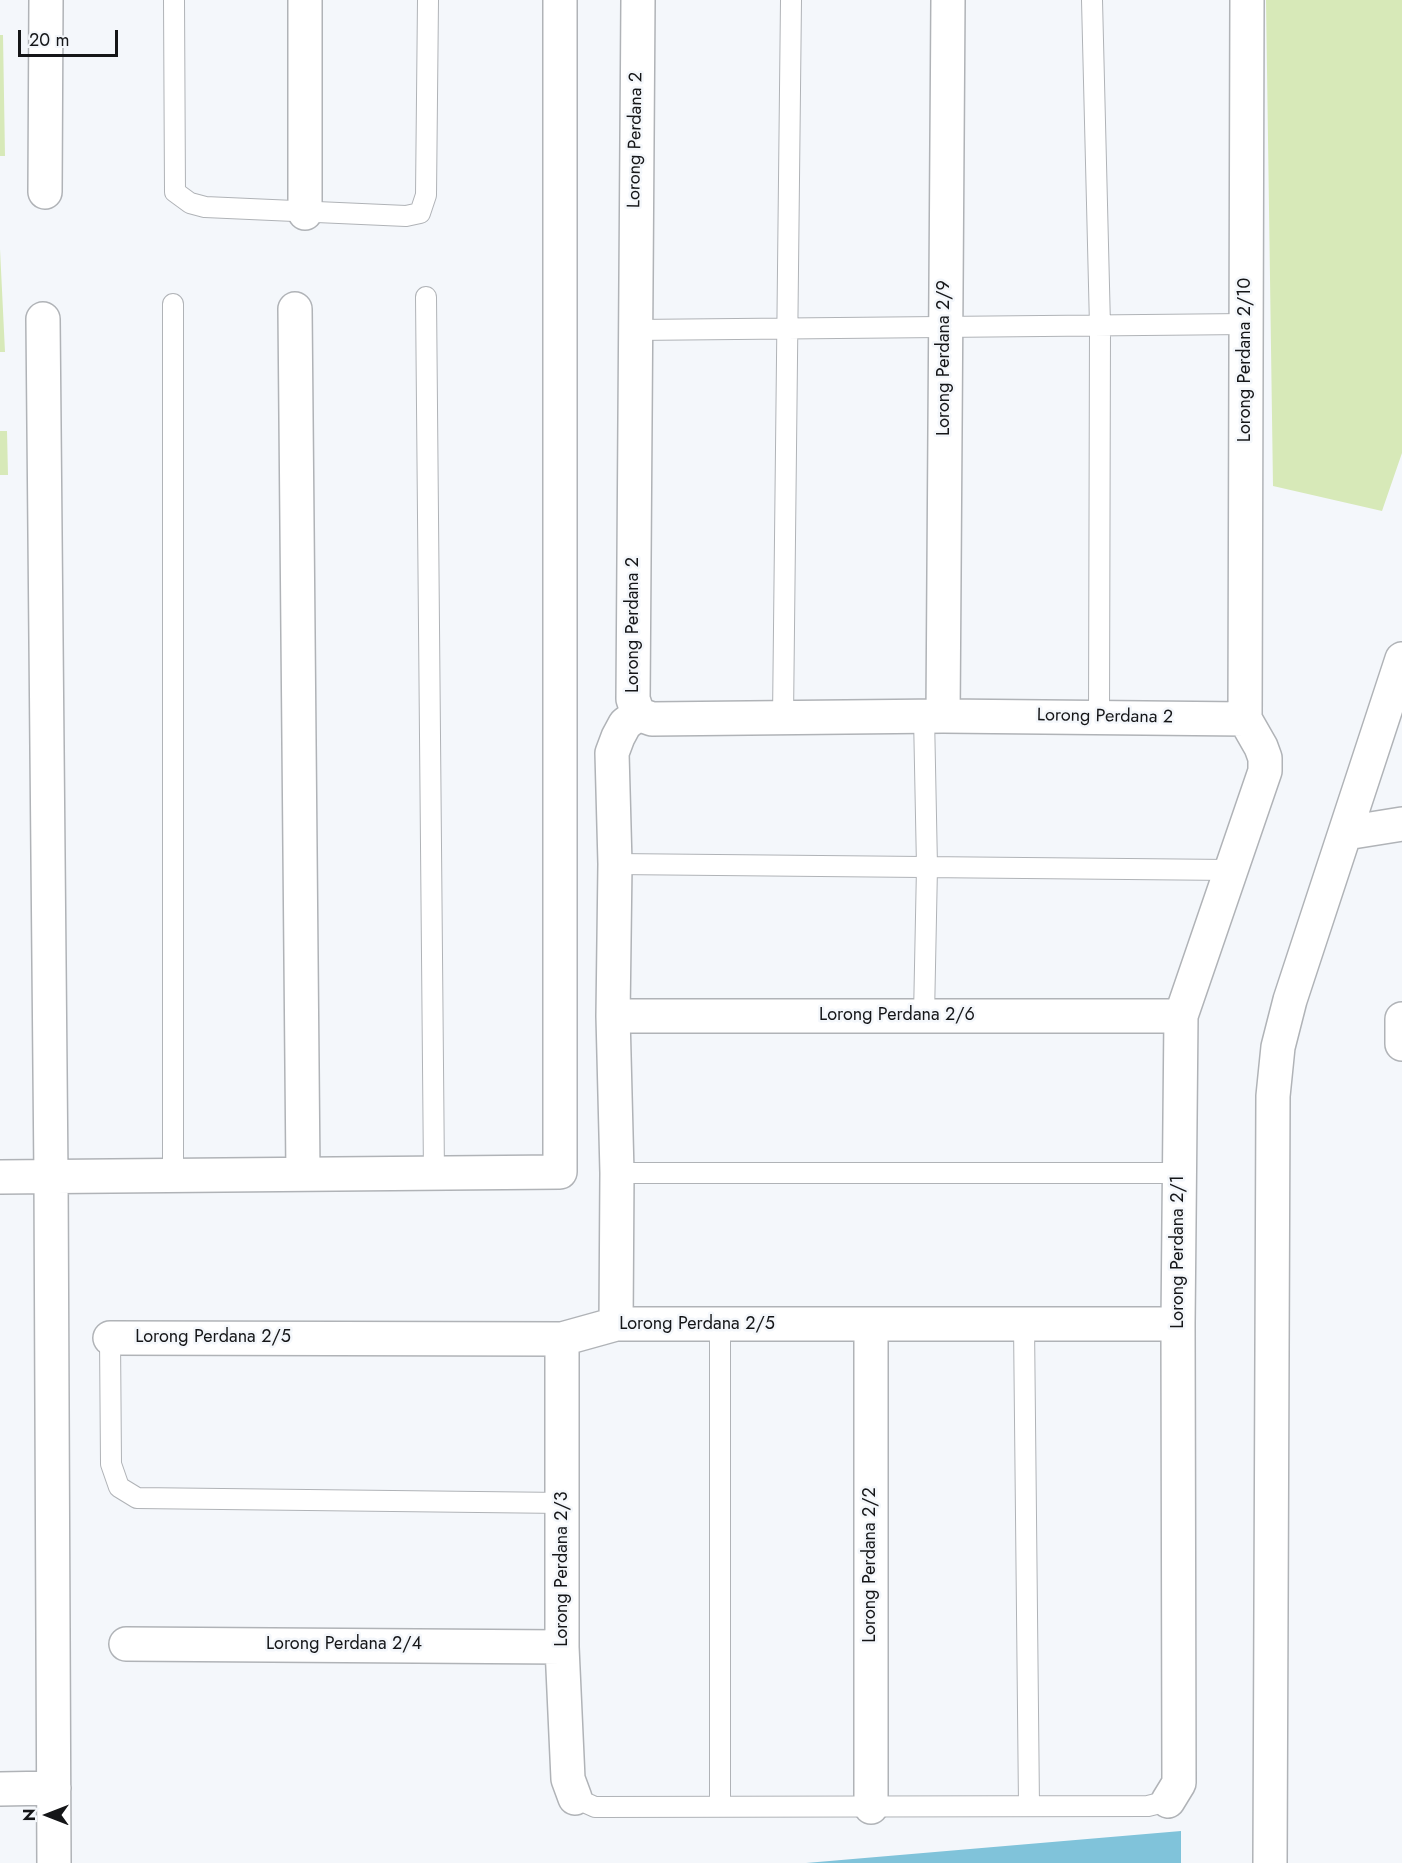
<!DOCTYPE html>
<html>
<head>
<meta charset="utf-8">
<style>
  body { margin:0 }
  #map { position:relative; width:1402px; height:1863px; overflow:hidden; background:#f4f7fb; font-family:Jost,sans-serif }
  canvas { display:block }
  .north { position:absolute; left:18px; top:1785px; width:60px; height:60px; -webkit-text-stroke:4px #f4f7fb; paint-order:stroke; rotate:270deg; font-size:16px; font-weight:700; line-height:24px; text-align:center; color:#151618 }
  .north::after { content:''; display:block; margin:auto; width:21px; height:27px; background:#151618; clip-path:polygon(50% 0,100% 100%,50% 72%,0 100%) }
  .scale { position:absolute; left:18px; top:30px; width:100px; height:27px; box-sizing:border-box; border:3px solid #151618; border-top:0; padding-left:8px; font-size:18px; line-height:21px; white-space:nowrap; color:#151618; -webkit-text-stroke:4px #f4f7fb; paint-order:stroke }
</style>
</head>
<body>
<div id="map">
<canvas width="1402" height="1863"></canvas>
<div class="north">N</div>
<div class="scale">20 m</div>
</div>
<script>
const ctx = document.querySelector('canvas').getContext('2d');
ctx.lineJoin = 'round';
function paint(path, color) { ctx.fillStyle = color; ctx.fill(path, 'evenodd'); }
const shape = rows => new Path2D(rows.map(r => 'M' + r).join(''));
function strokePath(path, color, width, dash) { ctx.strokeStyle = color; ctx.lineWidth = width; ctx.lineCap = dash ? 'butt' : 'round'; ctx.setLineDash(dash || []); ctx.stroke(path); }
function label(font, color, halo, rows, align = 'center') {
  ctx.font = font + ' Jost,sans-serif'; ctx.lineWidth = 5; ctx.setLineDash([]); ctx.textBaseline = 'middle'; ctx.strokeStyle = halo; ctx.fillStyle = color; for (const [text, x, y, turn = 0] of rows) {
    ctx.save(); ctx.translate(x, y); ctx.rotate((+turn || 0) * Math.PI / 180); ctx.textAlign = isNaN(turn) ? turn : align; if (halo) ctx.strokeText(text, 0, 0); ctx.fillText(text, 0, 0); ctx.restore();
  }
}
paint(shape([
  [1266,0,1402,0,1402,453,1382,511,1273,486],
  [0,35,3,35,5,156,0,156],
  [0,249,5,352,0,352],
  [0,431,7,431,8,475,0,475]
]), '#d7e9b8');
paint(shape([
  [1181,1831,1181,1863,806,1863]
]), '#80c3da');
const service = shape([
  [174,0,175,192,190,203,205,207,406,216,420,213,426,195,428,0],
  [1092,0,1100,326,1099,717],
  [426,297,434,1174],
  [173,304,173,1174],
  [634,330,1246,324],
  [924,716,927,867,924,1016],
  [783,718,791,0],
  [615,864,1230,870],
  [617,1173,1179,1173],
  [1024,1324,1029,1806],
  [720,1325,720,1807],
  [110,1338,111,1464,119,1487,137,1498,563,1503],
  [575,1798,595,1807,1148,1806,1168,1801]
]);
const minor = shape([
  [638,0,633,699,638,714,652,719,943,716,1245,719],
  [45,192,46,0],
  [305,213,305,0],
  [295,309,303,1174],
  [43,319,51,1176,54,1863],
  [943,716,948,0],
  [1346,833,1402,824],
  [613,1016,1181,1016],
  [1402,1019,1402,1044],
  [0,1177,560,1172,560,0],
  [616,1324,617,1173,613,1016,615,864,612,753,618,737,625,724,638,714],
  [871,1324,871,1807],
  [110,1338,562,1339,616,1324,1178,1324],
  [562,1339,562,1647,568,1779,575,1798],
  [126,1644,562,1647],
  [0,1789,54,1788],
  [1168,1801,1179,1783,1178,1324,1181,1016,1265,771,1265,758,1261,747,1245,719,1247,0],
  [1270,1863,1273,1096,1278,1047,1290,1000,1402,659]
]);
strokePath(service, '#b0b3b7', 22);
strokePath(minor, '#b0b3b7', 36);
strokePath(service, '#fff', 20);
strokePath(minor, '#fff', 33);
label('18px', '#151618', '#f4f7fb', [
  ["Lorong Perdana 2",636,140,-89],
  ["Lorong Perdana 2/9",945,358,-90],
  ["Lorong Perdana 2/10",1246,360,-90],
  ["Lorong Perdana 2",634,625,-90],
  ["Lorong Perdana 2",1105,717,1],
  ["Lorong Perdana 2/6",897,1016],
  ["Lorong Perdana 2/1",1179,1252,-90],
  ["Lorong Perdana 2/5",697,1325],
  ["Lorong Perdana 2/5",213,1338],
  ["Lorong Perdana 2/2",871,1565,-90],
  ["Lorong Perdana 2/3",563,1569,-90],
  ["Lorong Perdana 2/4",344,1645]
]);
</script>
</body>
</html>
